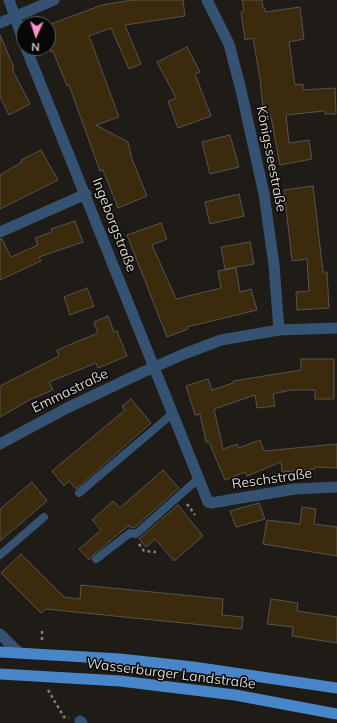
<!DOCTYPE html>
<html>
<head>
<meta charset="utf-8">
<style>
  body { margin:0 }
  #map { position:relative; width:337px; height:723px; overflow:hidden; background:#1f1c18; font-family:Mulish,sans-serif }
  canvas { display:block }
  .north { position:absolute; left:16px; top:16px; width:40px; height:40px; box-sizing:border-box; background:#080706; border:1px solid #5a5957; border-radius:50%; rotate:183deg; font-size:11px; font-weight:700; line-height:16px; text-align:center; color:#d6d4d1 }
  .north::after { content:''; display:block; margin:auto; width:14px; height:18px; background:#f790ce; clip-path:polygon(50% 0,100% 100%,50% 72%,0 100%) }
</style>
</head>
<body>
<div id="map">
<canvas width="337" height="723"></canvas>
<div class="north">N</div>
</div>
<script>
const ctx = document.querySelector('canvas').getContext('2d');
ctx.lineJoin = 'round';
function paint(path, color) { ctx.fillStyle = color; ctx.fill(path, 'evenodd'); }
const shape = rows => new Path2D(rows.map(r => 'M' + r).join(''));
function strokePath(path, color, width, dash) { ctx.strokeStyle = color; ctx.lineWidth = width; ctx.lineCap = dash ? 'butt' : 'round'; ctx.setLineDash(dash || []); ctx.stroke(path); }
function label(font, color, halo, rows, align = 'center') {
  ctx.font = font + ' Mulish,sans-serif'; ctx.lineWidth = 3; ctx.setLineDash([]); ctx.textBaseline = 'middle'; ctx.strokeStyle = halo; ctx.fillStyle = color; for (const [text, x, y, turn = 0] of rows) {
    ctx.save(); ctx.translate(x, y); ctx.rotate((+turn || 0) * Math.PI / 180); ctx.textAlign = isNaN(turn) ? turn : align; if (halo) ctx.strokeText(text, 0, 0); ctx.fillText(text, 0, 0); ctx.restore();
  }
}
const building = shape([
  [132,0,183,0,185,16,125,25,141,64,129,69,111,28,89,36,119,117,96,125,128,142,132,159,147,196,118,208,103,170,100,171,69,85,67,86,53,51,51,52,48,44,48,25,102,5,132,0],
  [242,0,262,0,263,8,265,8,265,12,300,7,304,39,289,42,295,85,303,84,303,90,335,88,336,114,325,114,324,111,286,115,289,143,309,140,312,159,280,165,271,117,264,118,260,79,253,38,245,40,241,12,244,11,242,0],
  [0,35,14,68,12,69,30,104,9,115,0,97,0,35],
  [187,47,200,72,195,74,211,116,178,128,168,101,176,98,157,62,187,47],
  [230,135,239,167,210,174,202,142,230,135],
  [41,150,58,180,0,209,0,175,22,162,21,160,41,150],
  [313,186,323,272,327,272,329,308,297,310,296,292,309,291,307,259,292,261,284,190,313,186],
  [239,194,244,216,210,224,205,202,239,194],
  [75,221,83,242,39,257,41,261,0,280,0,239,2,239,11,257,38,245,35,238,52,232,51,229,75,221],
  [161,223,167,239,152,245,176,299,221,288,218,271,236,268,240,292,251,289,257,310,187,327,188,329,167,337,127,235,161,223],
  [250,242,254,264,225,269,221,247,250,242],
  [87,288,94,306,70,315,64,297,87,288],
  [108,316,114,332,117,331,127,356,98,368,96,363,49,382,53,390,31,399,0,417,0,386,59,356,57,350,98,333,94,322,108,316],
  [301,359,334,359,334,399,315,399,315,390,291,390,273,394,275,406,257,408,255,395,214,409,223,449,237,444,239,448,260,440,264,451,337,444,337,468,314,467,315,469,282,472,281,462,247,476,245,472,225,480,209,442,206,442,200,414,195,415,186,386,208,379,212,390,233,383,233,381,301,370,301,359],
  [131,399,151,423,76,489,69,481,64,486,52,471,125,410,122,406,131,399],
  [163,470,179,488,134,528,128,526,93,555,89,560,79,549,101,530,92,520,113,501,120,508,163,470],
  [32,482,47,501,0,541,0,509,32,482],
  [259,503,265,519,236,527,230,511,259,503],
  [178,505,203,536,174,561,155,539,146,547,139,539,178,505],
  [302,507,316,509,314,524,337,527,337,556,263,544,267,520,300,524,302,507],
  [21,554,64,597,80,599,81,585,223,599,222,615,243,617,242,629,46,609,41,613,1,573,21,554],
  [271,599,298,603,297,611,337,617,337,643,292,636,293,627,267,624,271,599]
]);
paint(building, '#3c2a0d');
strokePath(building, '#56534e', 1);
strokePath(shape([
  [187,504,195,515],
  [139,544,144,551,156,552],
  [42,631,42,642],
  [48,690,64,717,69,718]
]), '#7f7d79', 2.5, [3, 3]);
strokePath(shape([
  [79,493,172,414],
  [0,555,44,517],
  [96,559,130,533,136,534,198,479]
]), '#355272', 8);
strokePath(shape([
  [9,0,24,43],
  [207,0,229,44,241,90,264,194,274,265,279,330],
  [0,23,54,0],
  [26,48,208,502,211,503,295,489,337,487],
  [0,232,86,194],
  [0,444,67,408,143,372,184,354,221,340,279,330,337,328],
  [0,634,19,653],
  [80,721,82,723]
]), '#355272', 11);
strokePath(shape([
  [0,652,120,659,193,667,337,688],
  [0,674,120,681,235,695,337,714]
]), '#4885c9', 11);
label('14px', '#d6d4d1', '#080706', [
  ["Königsseestraße",271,159,79],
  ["Ingeborgstraße",114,225,69],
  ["Emmastraße",70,391,-26],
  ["Reschstraße",272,479,-8],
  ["Wasserburger Landstraße",171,674,7]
]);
</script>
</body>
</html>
